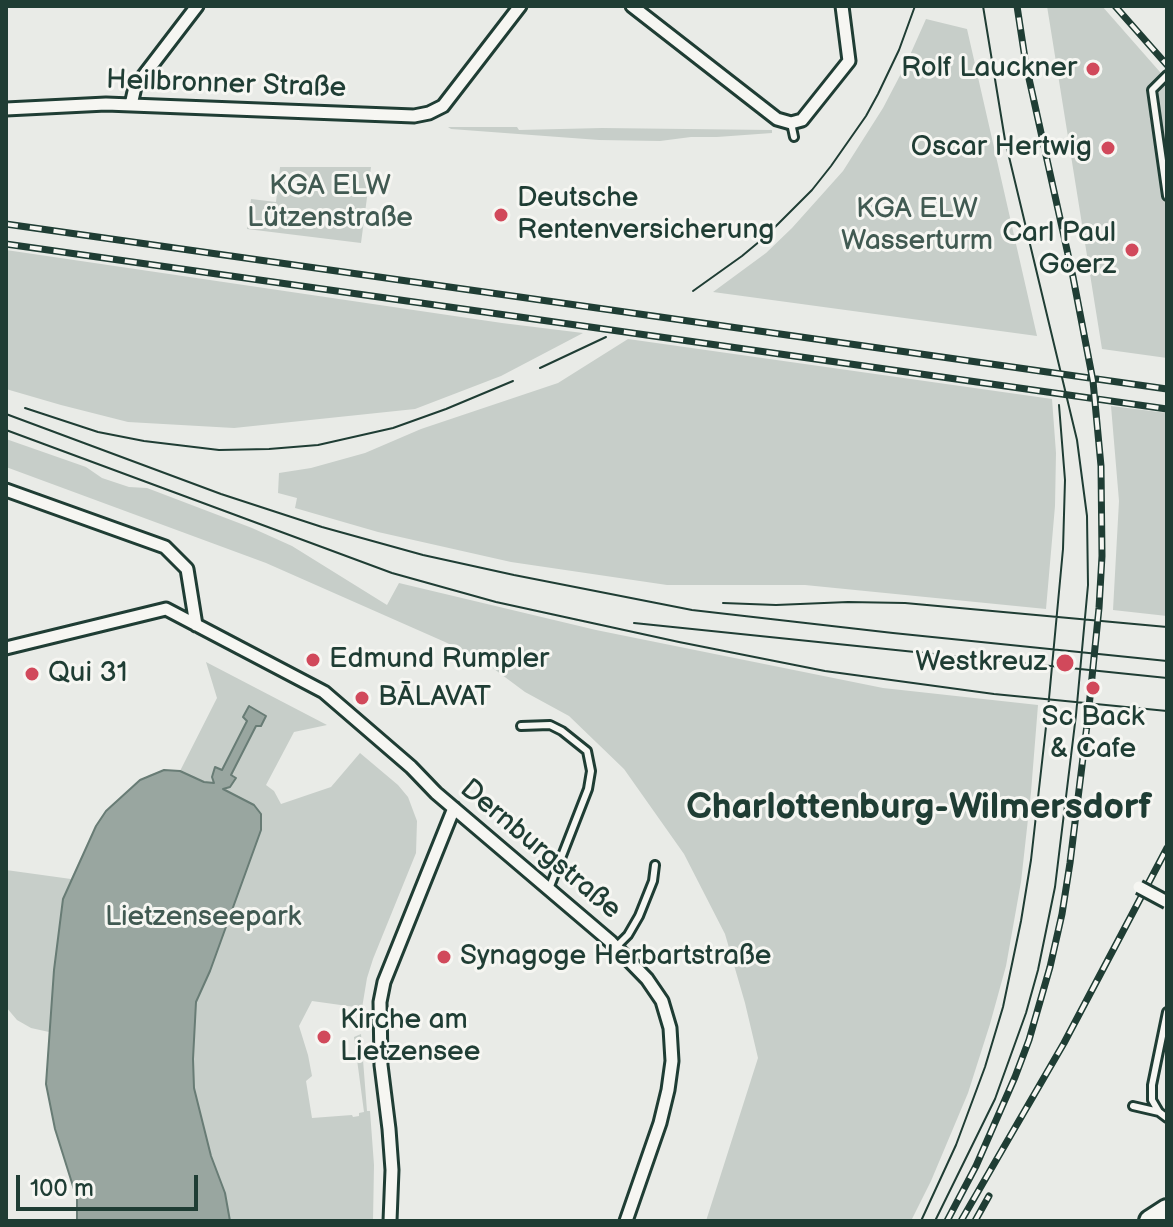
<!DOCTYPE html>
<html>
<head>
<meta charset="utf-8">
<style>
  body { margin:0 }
  #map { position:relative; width:1173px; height:1227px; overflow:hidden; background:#e9ebe7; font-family:"Balsamiq Sans",sans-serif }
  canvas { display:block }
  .frame { position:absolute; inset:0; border:8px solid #1f3d34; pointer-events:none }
  .scale { position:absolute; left:16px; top:1175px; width:182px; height:36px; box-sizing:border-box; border:4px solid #1f3d34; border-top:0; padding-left:10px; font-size:24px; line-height:28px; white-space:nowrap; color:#1f3d34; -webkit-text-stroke:6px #f6f6f2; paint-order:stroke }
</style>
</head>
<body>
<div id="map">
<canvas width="1173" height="1227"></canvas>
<div class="frame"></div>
<div class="scale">100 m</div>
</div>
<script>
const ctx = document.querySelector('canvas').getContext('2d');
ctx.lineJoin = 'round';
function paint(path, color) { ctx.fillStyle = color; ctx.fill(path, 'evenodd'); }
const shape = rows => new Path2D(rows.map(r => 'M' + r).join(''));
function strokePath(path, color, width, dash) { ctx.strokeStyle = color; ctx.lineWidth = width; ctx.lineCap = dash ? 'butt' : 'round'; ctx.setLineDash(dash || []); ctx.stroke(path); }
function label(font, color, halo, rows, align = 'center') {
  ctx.font = font + ' "Balsamiq Sans",sans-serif'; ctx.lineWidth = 6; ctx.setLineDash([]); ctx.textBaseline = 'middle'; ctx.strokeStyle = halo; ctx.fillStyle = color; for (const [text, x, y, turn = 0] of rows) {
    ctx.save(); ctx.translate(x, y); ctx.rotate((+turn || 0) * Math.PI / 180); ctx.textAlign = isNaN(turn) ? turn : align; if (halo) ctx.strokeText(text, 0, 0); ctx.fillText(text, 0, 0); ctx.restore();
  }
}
paint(shape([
  [1047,6,1102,6,1167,80,1167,358,1102,349],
  [926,19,967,29,1037,336,713,292,766,253,792,228,843,171,883,108,906,64],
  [448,127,517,127,519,130,602,128,772,130,772,133,717,137,691,137,660,141,599,140,451,129],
  [280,167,371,167,361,243,247,229,251,199,276,202],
  [6,250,502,323,583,333,501,376,415,409,234,428,128,422,61,405,6,389],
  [628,339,1052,399,1056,453,1055,506,1046,609,805,585,667,585,511,562,378,532,295,508,297,498,278,493,279,473,311,468,365,453,421,429,558,383],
  [1111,406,1167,413,1167,616,1113,610,1119,501],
  [6,439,86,467,102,478,129,487,147,488,252,528,292,546,387,605,399,583,596,630,883,688,1038,705,1031,792,1021,882,1006,966,990,1024,968,1093,931,1181,911,1221,706,1221,758,1058,745,1003,725,934,684,854,624,769,569,716,525,692,482,660,445,642,266,563,6,467],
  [206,662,327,725,294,732,266,785,274,791,281,804,331,787,360,753,398,785,408,797,417,821,416,853,373,959,367,978,362,1008,312,1001,299,1026,308,1055,312,1076,306,1081,312,1118,352,1115,353,1117,359,1116,359,1113,364,1112,354,1037,361,1034,367,1111,370,1111,374,1165,373,1221,77,1221,77,1199,55,1129,46,1084,49,1032,31,1028,17,1020,6,1007,6,870,71,879,96,826,106,811,122,796,149,775,164,770,180,771,217,698]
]), '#c7cec9');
const water = shape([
  [249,706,266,716,261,726,256,726,231,775,236,778,230,787,223,789,254,805,261,814,261,830,210,971,196,1002,193,1059,194,1088,211,1156,225,1193,230,1221,77,1221,77,1199,55,1129,46,1084,54,970,63,899,96,826,106,811,140,780,164,770,180,771,204,782,214,783,212,777,215,767,222,770,247,721,243,717,249,706]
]);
paint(water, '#99a6a0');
strokePath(water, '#687c75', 2);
const service = shape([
  [1167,75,1152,90,1167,196],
  [791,123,794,137],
  [521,726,550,725,562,731,587,751,591,771,588,789,549,889],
  [616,947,628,935,639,916,653,881,655,865],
  [1167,1012,1152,1085,1152,1100,1159,1112,1167,1118],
  [1133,1106,1159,1112]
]);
const minor = shape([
  [632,6,777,119,791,123,802,120,849,61,842,6],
  [131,105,135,87,197,6],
  [6,109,106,104,414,116,429,113,443,106,520,6],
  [6,490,165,547,187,569,196,625],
  [6,648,166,609,324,692,411,767,436,793,611,942,647,979,662,1001,670,1028,672,1061,668,1090,660,1123,626,1221],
  [390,1221,392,1170,389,1129,381,1065,380,1002,384,982,454,808]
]);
const motorway = shape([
  [1150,1221,1167,1210]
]);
strokePath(service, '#1f3d34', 12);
strokePath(minor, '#1f3d34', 17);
strokePath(motorway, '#1f3d34', 26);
strokePath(service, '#f6f6f2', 6);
strokePath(minor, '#f6f6f2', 11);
strokePath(motorway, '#f6f6f2', 20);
strokePath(shape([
  [693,291,742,256,766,236,812,190,831,166,866,116,878,94,899,50,915,6],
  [540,368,606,337],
  [25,408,98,432,144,441,219,450,269,449,318,445,393,428,446,409,513,381],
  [6,414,221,494,322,527,423,555,514,575,692,610,893,633,1167,661],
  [6,430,392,573,496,602,679,642,825,671,994,694,1167,711],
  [723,603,776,605,848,602,905,603,1167,627],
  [634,623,1167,678],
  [921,1221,956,1145,985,1067,1003,1007,1021,921,1031,860,1048,709,1063,549,1065,480,1059,405],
  [935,1221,995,1099,1026,1013,1038,970,1055,887,1076,715,1088,585,1087,516,1077,440,1005,140,983,6]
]), '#1f3d34', 2);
const rail = shape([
  [1115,6,1167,65],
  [6,224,1167,389],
  [6,244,1167,409],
  [947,1221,976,1166,1015,1077,1029,1040,1050,967,1062,914,1070,863,1088,717,1099,608,1102,556,1101,466,1093,381,1073,277,1026,65,1017,6],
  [961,1221,1064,1043,1167,848],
  [975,1221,989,1196]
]);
strokePath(rail, '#1f3d34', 7);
strokePath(rail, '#f6f6f2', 4, [12]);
const minorBridge = shape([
  [1139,887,1167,902]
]);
strokePath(minorBridge, '#1f3d34', 17, []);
strokePath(minorBridge, '#f6f6f2', 11);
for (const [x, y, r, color] of [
  [1093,69,8,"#d1495b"],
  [1108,148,8,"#d1495b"],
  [501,215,8,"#d1495b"],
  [1132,250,8,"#d1495b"],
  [313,660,8,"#d1495b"],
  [1065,663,10,"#d1495b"],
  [32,674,8,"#d1495b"],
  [1093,688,8,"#d1495b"],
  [362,698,8,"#d1495b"],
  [444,957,8,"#d1495b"],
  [324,1037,8,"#d1495b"]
]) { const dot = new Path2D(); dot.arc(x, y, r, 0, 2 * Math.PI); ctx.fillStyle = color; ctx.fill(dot); strokePath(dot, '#f6f6f2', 3); }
label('28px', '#1f3d34', '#f6f6f2', [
  ["Rolf Lauckner",1077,69,"right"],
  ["Oscar Hertwig",1092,148,"right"],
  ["Deutsche",517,199],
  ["Rentenversicherung",517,231],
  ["Carl Paul",1116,234,"right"],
  ["Goerz",1116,266,"right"],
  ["Edmund Rumpler",329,660],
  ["Westkreuz",1047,663,"right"],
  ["Qui 31",48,674],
  ["BĀLAVAT",378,698],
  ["Sc Back",1093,718,"center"],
  ["& Cafe",1093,750,"center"],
  ["Synagoge Herbartstraße",460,957],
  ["Kirche am",340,1021],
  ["Lietzensee",340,1053]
], 'left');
label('28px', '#1f3d34', '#f6f6f2', [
  ["Heilbronner Straße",226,85,2],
  ["Dernburgstraße",540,850,40]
]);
label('28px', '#415a52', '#f6f6f2', [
  ["KGA ELW",330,187],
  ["Lützenstraße",330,219],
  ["KGA ELW",917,210],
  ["Wasserturm",917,242],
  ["Lietzenseepark",203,918]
]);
label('bold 36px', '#1f3d34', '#f6f6f2', [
  ["Charlottenburg-Wilmersdorf",919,809]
]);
</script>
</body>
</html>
